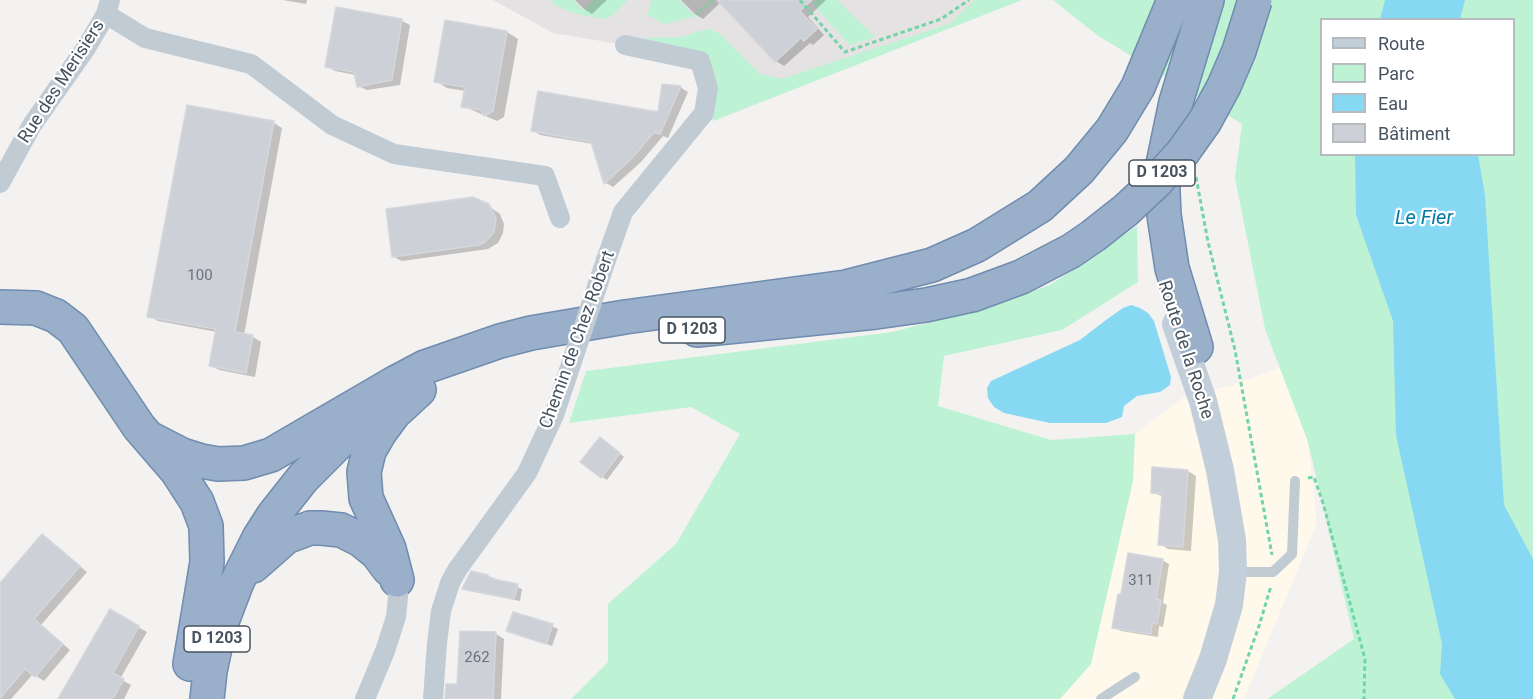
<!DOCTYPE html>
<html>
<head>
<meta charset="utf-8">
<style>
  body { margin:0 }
  #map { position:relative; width:1533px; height:699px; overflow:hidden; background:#f4f1f1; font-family:Roboto,sans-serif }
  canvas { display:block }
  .legend { position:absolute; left:1320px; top:18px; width:195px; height:138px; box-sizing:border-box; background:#fff; border:2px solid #b5bbbf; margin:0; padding:8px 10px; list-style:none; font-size:18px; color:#475460 }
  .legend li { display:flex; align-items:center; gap:12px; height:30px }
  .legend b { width:30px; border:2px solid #b5bbbf }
</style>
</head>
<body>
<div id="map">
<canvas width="1533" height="699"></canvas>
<ul class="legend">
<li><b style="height:8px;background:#c3cedb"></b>Route</li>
<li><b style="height:16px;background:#bdf3d4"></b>Parc</li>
<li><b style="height:16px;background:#87d9f3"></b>Eau</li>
<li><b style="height:16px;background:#cdd0d6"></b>Bâtiment</li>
</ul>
</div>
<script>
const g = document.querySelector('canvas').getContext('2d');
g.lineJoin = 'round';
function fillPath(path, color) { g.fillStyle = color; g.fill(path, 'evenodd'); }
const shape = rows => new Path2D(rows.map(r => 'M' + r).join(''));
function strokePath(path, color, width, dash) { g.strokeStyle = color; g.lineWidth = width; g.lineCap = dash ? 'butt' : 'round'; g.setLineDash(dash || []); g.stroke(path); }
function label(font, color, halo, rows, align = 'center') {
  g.font = font + ' Roboto,sans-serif'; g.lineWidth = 4.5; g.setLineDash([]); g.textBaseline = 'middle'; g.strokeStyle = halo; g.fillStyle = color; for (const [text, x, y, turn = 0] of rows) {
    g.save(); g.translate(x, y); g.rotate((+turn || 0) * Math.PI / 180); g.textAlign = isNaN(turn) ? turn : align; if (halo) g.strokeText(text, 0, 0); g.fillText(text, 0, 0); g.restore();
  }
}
fillPath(shape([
  [1280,368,1308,442,1317,523,1244,699,1060,699,1091,664,1133,481,1135,434,1181,399,1232,385]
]), '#fef9eb');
fillPath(shape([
  [493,0,1021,0,713,121,704,60,625,45,553,33]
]), '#e5e2e3');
fillPath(shape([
  [551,0,573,0,583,10,593,0,628,0,612,16,603,19,577,14,556,6],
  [652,0,679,0,694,15,710,0,716,0,697,16,665,24,647,15],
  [816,0,837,0,875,37,850,45,812,3],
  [975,0,1022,0,713,121,704,60,670,46,644,38,683,37,695,32,709,29,719,33,760,74,781,79,949,24],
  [1053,0,1533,0,1533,699,1267,699,1354,639,1308,442,1265,329,1235,178,1242,124,1097,35],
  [1322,20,1514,20,1514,154,1322,154],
  [1137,226,1138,282,1062,330,944,356,938,406,1051,440,1135,434,1133,481,1091,664,1060,699,571,699,608,662,608,604,676,544,740,434,691,407,569,423,586,371,892,332,973,311,1050,285]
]), '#bdf3d4');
fillPath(shape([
  [1385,0,1465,0,1460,19,1380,19],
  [1355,155,1478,155,1485,195,1504,505,1533,559,1533,699,1455,699,1440,674,1442,644,1396,435,1393,321,1356,215],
  [1131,305,1140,308,1148,313,1154,321,1171,377,1170,385,1160,392,1137,396,1124,406,1122,417,1106,423,1050,423,1004,413,994,407,988,398,987,388,991,381,1080,340,1106,320,1123,308]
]), '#87d9f3');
fillPath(shape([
  [283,0,307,0,306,4],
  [575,0,607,0,592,14,584,9],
  [681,0,826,0,808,17,824,35,813,45,810,43,784,66,776,61,721,2,703,19,695,14],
  [402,21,410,25,400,85,367,90,358,86,356,75,335,71,327,66],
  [507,32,518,39,504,117,497,121,463,106,465,91,447,88,436,81],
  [680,87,688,92,668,138,663,136,641,162,613,187,606,183,593,144,540,135,532,130,660,113],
  [188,107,274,123,282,128,244,335,253,337,261,342,255,377,219,370,210,365,217,332,158,321,149,316],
  [483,202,500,214,504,224,503,233,498,243,488,249,402,261,394,257],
  [606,442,624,457,607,480,601,476],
  [1188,471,1196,476,1191,551,1168,549,1160,544,1163,497,1152,492],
  [43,536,87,572,41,625,70,650,44,681,33,674,11,699,0,699,0,585],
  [1162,560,1169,564,1163,603,1167,605,1163,627,1159,626,1158,637,1121,631,1114,627],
  [488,576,522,589,520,601,469,591,464,588],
  [110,611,147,632,120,679,131,685,124,699,60,699],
  [552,626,558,629,552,646,508,631],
  [496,634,504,639,501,699,446,699,459,685]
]), '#0003');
const building = shape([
  [717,0,812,0,800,11,817,29,804,41,801,38,775,62,717,0],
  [336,7,402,19,392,80,357,87,354,72,325,67,336,7],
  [445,20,507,31,493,111,484,116,481,110,461,107,465,87,434,82,445,20],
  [662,84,681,86,660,134,655,133,656,130,632,158,604,184,591,142,531,131,538,91,658,112,662,84],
  [187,105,274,121,235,332,253,335,246,373,209,366,216,329,147,317,187,105],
  [473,197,489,204,496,218,494,232,485,242,479,245,392,257,386,209,473,197],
  [600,437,620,453,601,478,580,462,600,437],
  [1152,467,1188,470,1183,547,1158,545,1162,494,1151,493,1152,467],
  [42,534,80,566,34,619,63,644,35,677,25,669,0,698,0,583,42,534],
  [1128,553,1163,559,1156,599,1161,600,1157,624,1152,623,1151,634,1112,628,1118,594,1121,594,1128,553],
  [471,571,488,575,488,578,518,584,514,599,462,589,471,571],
  [110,609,139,626,113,673,124,679,113,699,58,699,110,609],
  [513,612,553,624,546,644,506,631,513,612],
  [460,631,496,632,493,699,445,699,446,684,457,684,460,631]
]);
fillPath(building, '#cdd0d6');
strokePath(building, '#d5d7dd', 1.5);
const trunk = shape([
  [0,307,36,308,56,316,73,329,139,427,177,471,197,502,206,526,207,562,190,664],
  [697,330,876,312,926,305,972,295,1021,277,1071,251,1093,236],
  [1196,347,1172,268,1164,215,1162,169,1176,102,1207,0],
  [149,438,182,455,201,461,218,464,244,463,271,455,283,448,393,384,425,367,500,341,531,333,625,317,846,287,932,265,977,245,1040,206,1079,170,1112,130,1138,87,1174,0],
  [253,566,286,537,310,528,321,528,341,530,361,540,377,553,389,569],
  [397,580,389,549,366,498,364,472,369,451,380,432,394,413,419,390],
  [207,699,210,671,219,629,237,582,259,538,273,516,303,478,337,444,373,416]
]);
strokePath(trunk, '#708caf', 36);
strokePath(shape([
  [800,0,845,52,941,19,969,0],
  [1196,177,1208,242,1235,350,1272,555],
  [1308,478,1314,477,1323,503,1365,659,1364,699],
  [1233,699,1259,626,1271,586]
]), '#72d4a7', 3, [4.5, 3]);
strokePath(shape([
  [1233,572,1273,572,1292,554,1295,481],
  [1101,699,1135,677]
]), '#c1cbd4', 10);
strokePath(shape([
  [106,14,145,38,251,64,332,125,394,154,545,176,560,218],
  [0,183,32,125,86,48,106,14,110,0],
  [606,260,623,212,704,113,708,88,700,61,625,45],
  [365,699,385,651,396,617,398,597,397,580],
  [433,699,437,643,441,611,450,583,457,570,527,473,554,415]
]), '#c1cbd4', 20);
strokePath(shape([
  [1176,324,1203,401,1220,470,1232,540,1233,572,1229,605,1213,659,1197,699]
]), '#c3cedb', 28);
strokePath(trunk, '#9ab0ca', 33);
const trunkBridge = shape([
  [1093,236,1126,210,1156,182,1183,152,1205,121,1224,86,1239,51,1255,0]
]);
strokePath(trunkBridge, '#708caf', 36, []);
strokePath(shape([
  [554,415,606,260]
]), '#c1cbd4', 20);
strokePath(trunkBridge, '#9ab0ca', 33);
label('15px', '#68737e', null, [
  ["100",200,276],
  ["311",1141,581],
  ["262",477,658]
]);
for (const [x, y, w] of [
  [1162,173,66],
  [692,330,66],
  [217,639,66]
]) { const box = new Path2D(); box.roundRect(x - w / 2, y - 13, w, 26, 4.5); g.fillStyle = '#fff'; g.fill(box); strokePath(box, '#475460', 1.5); }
label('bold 16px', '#475460', null, [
  ["D 1203",1162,173],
  ["D 1203",692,330],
  ["D 1203",217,639]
]);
label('18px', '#475460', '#fff', [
  ["Rue des Merisiers",62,82,-57],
  ["Chemin de Chez Robert",578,340,-70],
  ["Route de la Roche",1185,350,72]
]);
label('italic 20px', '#037aa1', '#fff', [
  ["Le Fier",1424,219]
]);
</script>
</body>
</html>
